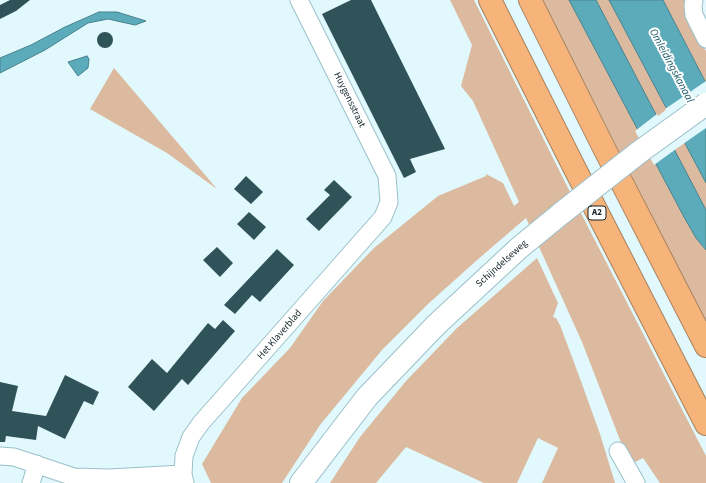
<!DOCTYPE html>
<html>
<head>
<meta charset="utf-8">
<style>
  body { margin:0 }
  canvas { display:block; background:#e1f8fd }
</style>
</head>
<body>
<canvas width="706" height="483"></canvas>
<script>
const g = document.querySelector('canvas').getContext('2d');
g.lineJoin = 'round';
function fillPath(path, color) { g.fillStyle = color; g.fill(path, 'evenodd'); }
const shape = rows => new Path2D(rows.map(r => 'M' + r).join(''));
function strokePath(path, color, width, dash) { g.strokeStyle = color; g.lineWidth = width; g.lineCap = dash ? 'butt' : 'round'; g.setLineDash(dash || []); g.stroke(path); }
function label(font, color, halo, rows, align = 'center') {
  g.font = font + ' "Source Sans 3",sans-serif'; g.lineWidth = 4; g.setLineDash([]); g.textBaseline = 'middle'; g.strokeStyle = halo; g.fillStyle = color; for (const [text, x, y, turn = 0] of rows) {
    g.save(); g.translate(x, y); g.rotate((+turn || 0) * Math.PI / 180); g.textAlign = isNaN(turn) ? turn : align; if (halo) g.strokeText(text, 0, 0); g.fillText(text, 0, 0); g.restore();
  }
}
fillPath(shape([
  [450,0,474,0,567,186,706,456,706,483,660,483,643,458,631,464,627,458,582,342,526,218,476,261,428,304,382,350,320,425,282,483,211,483,202,464,242,398,290,348,323,301,374,248,438,196,486,176,486,174,503,183,514,206,519,202,473,101,461,86,472,45],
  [542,0,569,0,684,217,696,238,706,250,706,323],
  [596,0,609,0,667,109,657,117],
  [663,0,687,0,697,35,706,51,706,83],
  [114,68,217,189,167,153,90,109],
  [685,143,706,183,706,210,674,150],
  [537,258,558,303,553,317,556,318,560,325,582,384,600,434,615,483,542,483,558,448,538,438,517,483,484,483,406,447,376,483,330,483,360,437,406,381,457,328]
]), '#dbba9f');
const water = shape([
  [569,0,596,0,706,210,706,250,696,238,684,217,569,0],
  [609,0,663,0,706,83,706,183,609,0],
  [99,12,117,12,146,21,135,25,108,19,88,23,45,50,0,73,0,58,31,45,65,27,99,12],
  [87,56,89,59,88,68,78,76,68,62,87,56]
]);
fillPath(water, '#5cabba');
strokePath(water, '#47828e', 1);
fillPath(shape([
  [706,81,706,128,683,144,665,109],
  [657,114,676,149,654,165,635,131]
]), '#e1f8fd');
fillPath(shape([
  [10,0,30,0,16,11,0,19,0,5],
  [351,0,371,0,445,149,410,159,416,172,404,178,322,14],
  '97 40a8 8 0 1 1 16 0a8 8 0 1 1-16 0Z',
  [246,176,263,192,251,204,234,189],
  [334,180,352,197,319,231,306,219,330,195,324,190],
  [249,212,266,227,254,240,237,224],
  [217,247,233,263,220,277,203,260],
  [277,249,294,265,260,302,252,295,235,314,224,305],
  [223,320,235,331,188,385,182,379,154,411,128,387,152,359,167,373,208,323,215,329],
  [65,375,99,392,93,405,84,401,65,439,38,426,36,440,6,436,5,442,0,442,0,382,18,386,12,411,46,416]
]), '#30535a');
const street = shape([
  [694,0,693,6,694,15,706,39],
  [618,451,636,483],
  [0,456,14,457,74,477,109,478,183,474],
  [31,483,37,464],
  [185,483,183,474,184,456,191,437,201,423,383,217,389,202,387,176,299,0]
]);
const secondary = shape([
  [301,483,367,397,436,325,519,248,563,212]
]);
const highway = shape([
  [490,0,574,167,706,424],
  [530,0,604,148,706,346]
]);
strokePath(street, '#9ac0c8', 19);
strokePath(secondary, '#9ac0c8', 24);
strokePath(highway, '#a8825d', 24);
strokePath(street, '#fff', 17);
strokePath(secondary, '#fff', 22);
strokePath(highway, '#f7b47a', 22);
const secondaryBridge = shape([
  [563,212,638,153,706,104]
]);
strokePath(secondaryBridge, '#9ac0c8', 24, []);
strokePath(secondaryBridge, '#fff', 22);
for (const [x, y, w] of [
  [597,213,18]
]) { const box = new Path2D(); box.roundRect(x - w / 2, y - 7, w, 14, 3); g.fillStyle = '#fff'; g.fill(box); strokePath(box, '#152427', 1); }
label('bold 9px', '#152427', null, [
  ["A2",597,213]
]);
label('10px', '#152427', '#fff', [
  ["Huygensstraat",349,100,64],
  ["Schijndelseweg",502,264,-42],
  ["Het Klaverblad",280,335,-49]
]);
label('italic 11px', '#185b66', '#fff', [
  ["Omleidingskanaal",671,66,62]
]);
</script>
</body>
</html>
